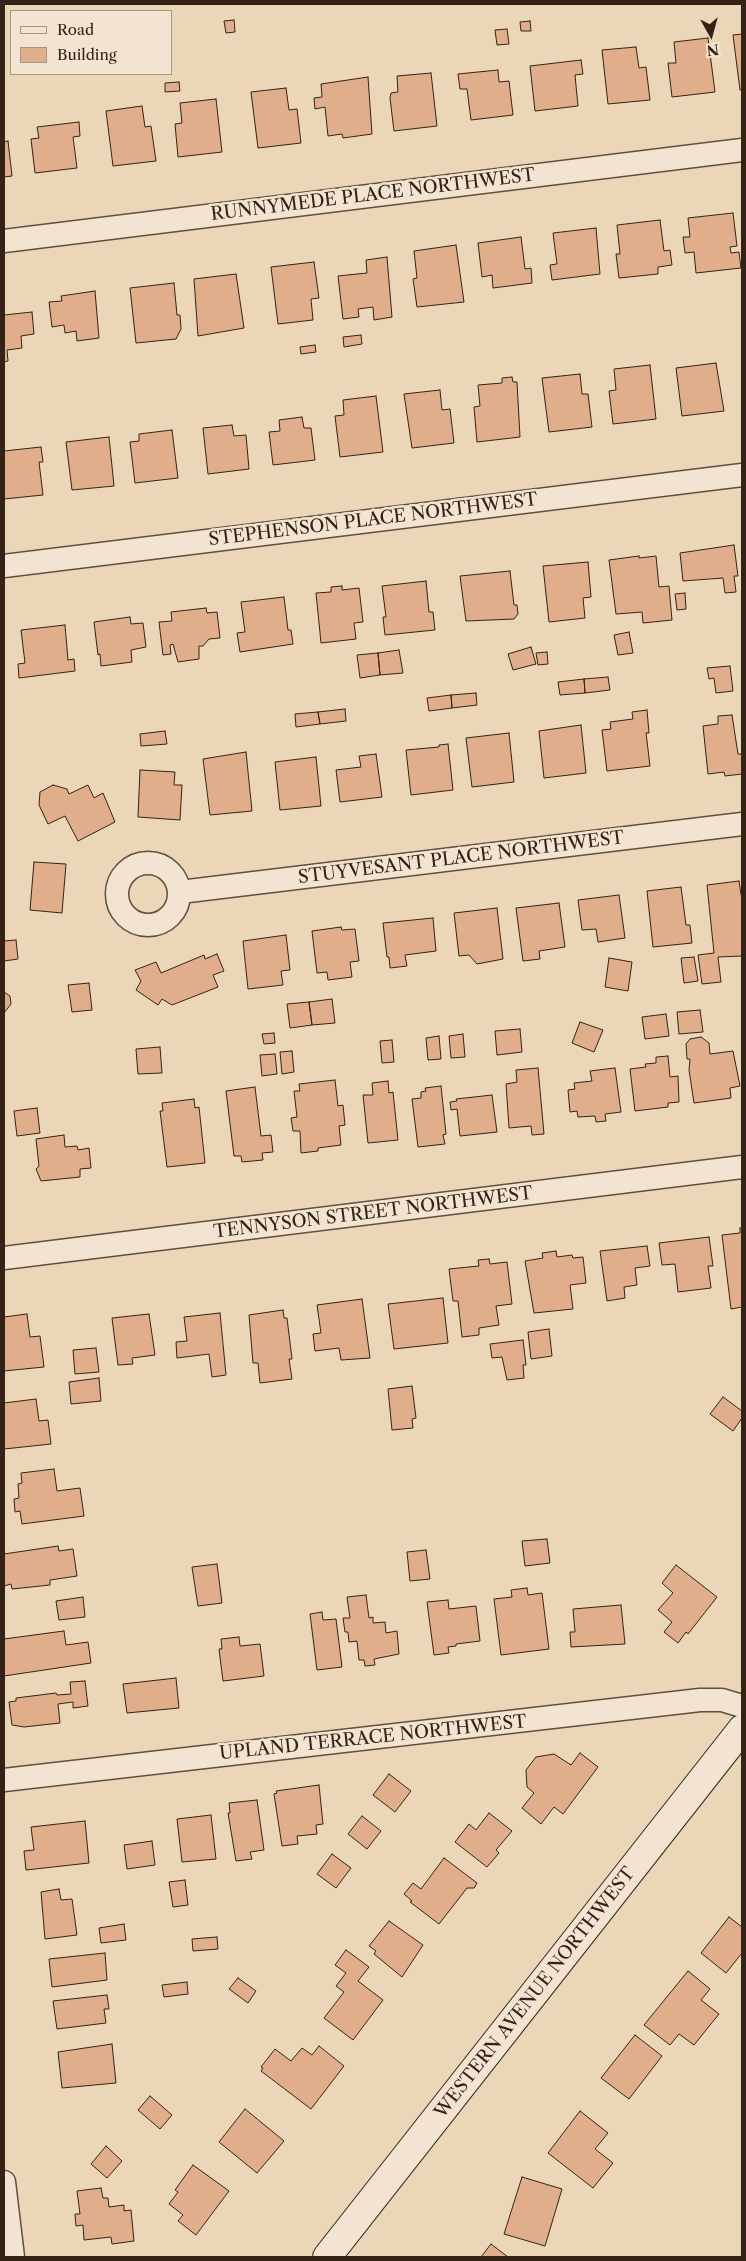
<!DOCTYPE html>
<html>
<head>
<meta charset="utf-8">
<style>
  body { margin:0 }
  #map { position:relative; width:746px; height:2261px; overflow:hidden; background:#ebd6b8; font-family:"Libre Caslon Text",serif }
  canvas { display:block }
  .frame { position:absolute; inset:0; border:5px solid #352217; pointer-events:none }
  .legend { position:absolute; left:10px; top:10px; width:162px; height:65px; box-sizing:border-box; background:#f2e4d1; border:1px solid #a69687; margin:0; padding:6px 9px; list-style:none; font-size:15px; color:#352217 }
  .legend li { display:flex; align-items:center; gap:10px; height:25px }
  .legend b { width:25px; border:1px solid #a69687 }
  .north { position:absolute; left:686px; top:10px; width:50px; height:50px; -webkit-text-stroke:4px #f2e4d1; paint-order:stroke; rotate:173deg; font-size:14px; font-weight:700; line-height:20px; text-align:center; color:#352217 }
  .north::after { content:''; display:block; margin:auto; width:18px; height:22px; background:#352217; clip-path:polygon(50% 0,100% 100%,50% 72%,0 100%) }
</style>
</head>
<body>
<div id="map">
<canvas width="746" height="2261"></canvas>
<div class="frame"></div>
<ul class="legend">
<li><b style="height:6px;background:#f2e4d1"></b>Road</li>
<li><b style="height:14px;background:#e0ae8b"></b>Building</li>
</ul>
<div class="north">N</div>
</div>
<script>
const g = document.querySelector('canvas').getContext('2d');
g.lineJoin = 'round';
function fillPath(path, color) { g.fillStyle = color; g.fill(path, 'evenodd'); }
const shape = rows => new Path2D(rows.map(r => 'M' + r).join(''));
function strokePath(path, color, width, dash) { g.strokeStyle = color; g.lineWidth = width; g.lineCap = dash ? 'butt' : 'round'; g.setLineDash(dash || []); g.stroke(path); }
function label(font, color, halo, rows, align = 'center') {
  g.font = font + ' "Libre Caslon Text",serif'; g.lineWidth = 5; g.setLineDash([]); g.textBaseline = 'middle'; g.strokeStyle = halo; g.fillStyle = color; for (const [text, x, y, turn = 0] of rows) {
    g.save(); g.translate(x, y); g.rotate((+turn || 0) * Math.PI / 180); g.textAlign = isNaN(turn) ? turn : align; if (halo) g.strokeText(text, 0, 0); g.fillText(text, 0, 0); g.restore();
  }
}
const building = shape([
  [234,20,235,32,226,33,224,21,234,20],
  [530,21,531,31,521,31,520,22,530,21],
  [507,29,509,44,497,45,495,30,507,29],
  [742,34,742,90,740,90,733,35,742,34],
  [708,38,715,92,672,97,668,63,676,63,674,42,708,38],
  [636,47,639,68,646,67,650,100,608,104,602,50,636,47],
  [581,60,583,74,575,75,578,106,535,111,530,66,581,60],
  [498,70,499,82,509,81,513,115,471,120,467,89,460,89,458,74,498,70],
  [431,73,437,126,394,131,390,98,391,93,398,92,397,76,431,73],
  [368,77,372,134,343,138,342,134,328,136,325,107,315,109,314,98,322,97,321,84,368,77],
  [179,82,180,91,165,92,165,83,179,82],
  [286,88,289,110,297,109,301,143,258,148,251,92,286,88],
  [216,99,222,152,178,157,175,124,182,123,180,103,216,99],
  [142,106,145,127,151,126,156,161,113,166,106,111,142,106],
  [79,122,80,136,73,137,77,168,35,173,31,139,39,138,37,127,79,122],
  [8,141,12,176,4,177,4,142,8,141],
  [733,213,737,246,730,247,731,253,739,252,741,268,696,273,694,252,685,253,683,237,690,237,688,218,733,213],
  [660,220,664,251,670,250,672,265,658,267,658,274,619,278,616,254,620,254,617,225,660,220],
  [596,228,600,274,552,280,550,265,557,264,553,233,596,228],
  [521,237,525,269,531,268,532,283,493,288,492,275,482,277,478,243,521,237],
  [456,245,464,302,417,307,413,279,417,278,414,251,456,245],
  [387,257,392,317,374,320,373,307,358,309,359,317,343,319,338,276,367,273,366,260,387,257],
  [314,262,319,298,311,299,313,320,278,324,271,267,314,262],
  [236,274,244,328,198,336,194,279,236,274],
  [174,283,177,315,180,315,181,329,176,339,136,343,130,288,174,283],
  [95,291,99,338,77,341,76,331,65,333,64,325,52,327,49,302,62,301,61,296,95,291],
  [32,312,34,334,21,336,22,348,7,350,8,361,4,362,4,315,32,312],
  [361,335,362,344,344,347,343,337,361,335],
  [315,345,316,352,301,354,300,347,315,345],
  [716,363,724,411,682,416,676,368,716,363],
  [650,365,656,419,613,424,609,391,616,390,614,369,650,365],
  [580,374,582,394,588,394,592,427,549,432,542,378,580,374],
  [512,377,513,382,517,382,520,437,477,442,474,407,480,406,478,385,502,383,502,378,512,377],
  [440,390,442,410,450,409,454,443,412,448,404,394,440,390],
  [376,396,383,452,340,457,335,416,344,415,343,400,376,396],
  [302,417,304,428,311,428,315,460,273,465,269,432,280,431,279,420,302,417],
  [232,425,234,436,246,435,249,469,208,474,203,428,232,425],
  [172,430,178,478,135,483,130,442,139,441,139,434,172,430],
  [109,437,114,486,72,490,66,442,109,437],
  [41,447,43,462,39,462,43,495,4,499,4,451,41,447],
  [734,545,738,576,734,576,736,592,725,593,723,578,683,581,680,553,734,545],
  [639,556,639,558,656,556,659,587,669,586,672,620,643,623,642,612,616,614,609,560,639,556],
  [588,562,591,597,583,598,585,618,549,622,543,566,588,562],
  [510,571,514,605,517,605,518,614,514,619,466,621,460,576,510,571],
  [426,581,429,612,433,612,435,630,385,635,383,617,386,617,382,586,426,581],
  [342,586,342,590,359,588,363,622,354,623,356,639,321,643,316,593,331,592,331,587,342,586],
  [685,593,686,609,677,610,675,594,685,593],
  [284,597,288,630,291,630,293,644,240,652,237,633,245,632,241,602,284,597],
  [206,608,207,613,217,612,220,638,209,639,203,646,199,646,199,659,178,662,173,644,170,645,171,654,163,655,159,622,172,621,171,612,206,608],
  [130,617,131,624,143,623,146,647,131,650,132,662,101,666,100,654,98,655,94,622,130,617],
  [65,625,68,660,74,659,75,671,19,678,18,664,25,663,21,630,65,625],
  [629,632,633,653,618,655,614,635,629,632],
  [531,647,536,664,513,670,508,654,531,647],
  [399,650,403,673,380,675,378,653,399,650],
  [547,652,548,664,538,665,536,653,547,652],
  [378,653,380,675,360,678,357,655,378,653],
  [730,666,733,691,716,693,714,678,709,679,707,668,730,666],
  [608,677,610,690,585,693,584,679,608,677],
  [584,679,585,693,560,695,558,682,584,679],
  [476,693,477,705,452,708,451,695,476,693],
  [451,695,452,708,429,711,427,698,451,695],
  [345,709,346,721,320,724,318,712,345,709],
  [647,710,649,733,646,733,650,766,607,771,602,730,611,729,610,722,633,719,632,712,647,710],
  [318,712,320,724,296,727,295,714,318,712],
  [732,715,738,754,742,754,742,774,725,776,724,772,708,774,703,726,718,724,718,716,732,715],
  [581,725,586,773,544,778,539,731,581,725],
  [165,731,167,744,141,746,140,734,165,731],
  [509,733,514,782,472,787,466,738,509,733],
  [448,744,453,790,411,795,406,750,439,747,439,745,448,744],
  [246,752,252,811,210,815,203,759,246,752],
  [376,754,382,797,340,802,336,770,361,767,359,756,376,754],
  [316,757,321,806,280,810,275,762,316,757],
  [140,770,175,772,174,785,182,785,180,820,138,817,140,770],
  [53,785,67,789,69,794,88,785,94,798,103,793,115,822,78,841,65,816,48,824,39,805,40,792,53,785],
  [34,862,66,864,62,913,30,910,34,862],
  [739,881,742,900,742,956,718,957,721,982,702,984,698,955,714,953,707,885,739,881],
  [681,887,686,925,690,925,692,943,653,947,647,891,681,887],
  [619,895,625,938,598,942,596,929,582,930,578,900,619,895],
  [559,903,565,947,539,951,540,959,523,961,516,908,559,903],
  [497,908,503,959,477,964,469,955,459,956,454,913,497,908],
  [433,918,436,951,405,955,407,966,390,968,389,957,387,957,383,923,433,918],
  [341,927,342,930,355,929,359,961,350,962,352,977,328,980,327,972,317,973,312,931,341,927],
  [286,935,290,970,281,971,283,985,248,989,243,941,286,935],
  [16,940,18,959,4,961,4,941,16,940],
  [217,954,224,971,213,975,218,987,172,1005,162,999,158,1005,136,990,141,981,135,970,156,962,161,973,204,955,205,959,217,954],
  [694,957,698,981,684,983,681,958,694,957],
  [609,958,632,962,628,991,605,987,609,958],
  [89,983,92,1010,72,1012,68,985,89,983],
  [4,992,10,996,11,1004,4,1013,4,992],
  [332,999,335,1023,312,1025,309,1002,332,999],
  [309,1002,312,1025,290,1028,287,1004,309,1002],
  [700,1010,703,1032,679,1034,677,1012,700,1010],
  [666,1014,669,1036,645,1039,642,1017,666,1014],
  [580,1022,603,1030,594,1052,572,1043,580,1022],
  [520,1029,522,1052,497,1055,495,1031,520,1029],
  [274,1033,275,1043,264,1044,262,1034,274,1033],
  [463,1034,465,1057,451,1058,449,1036,463,1034],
  [439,1036,441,1059,428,1060,426,1038,439,1036],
  [701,1037,709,1043,710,1054,733,1051,740,1086,730,1088,731,1098,694,1103,689,1070,690,1059,687,1059,686,1044,690,1039,701,1037],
  [392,1040,394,1062,382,1063,380,1041,392,1040],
  [160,1047,162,1073,138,1074,136,1049,160,1047],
  [292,1051,294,1072,282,1074,280,1052,292,1051],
  [275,1054,277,1074,262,1076,260,1055,275,1054],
  [668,1056,670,1077,678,1076,679,1102,668,1103,668,1107,635,1111,630,1069,646,1067,645,1064,656,1063,656,1057,668,1056],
  [538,1068,544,1134,532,1135,531,1126,509,1128,506,1084,517,1082,516,1070,538,1068],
  [615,1068,621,1112,605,1114,606,1121,596,1122,595,1116,578,1117,577,1111,570,1112,568,1090,575,1089,574,1083,592,1081,590,1071,615,1068],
  [335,1080,338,1106,343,1105,345,1125,339,1126,341,1145,318,1148,318,1151,301,1153,300,1131,293,1131,291,1118,297,1117,294,1091,300,1091,299,1084,335,1080],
  [388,1081,389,1093,393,1092,398,1140,368,1143,363,1095,373,1095,372,1083,388,1081],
  [441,1086,446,1134,443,1135,445,1144,418,1147,412,1099,421,1098,421,1092,426,1091,425,1088,441,1086],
  [255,1087,261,1136,271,1135,273,1152,262,1153,263,1160,242,1162,241,1156,234,1156,226,1091,255,1087],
  [492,1095,497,1132,460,1136,457,1109,451,1110,450,1102,457,1101,456,1099,492,1095],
  [194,1099,195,1108,199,1107,205,1163,167,1167,160,1111,163,1111,162,1103,194,1099],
  [37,1108,40,1133,17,1136,14,1111,37,1108],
  [64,1135,65,1147,77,1146,78,1150,89,1148,91,1168,80,1169,80,1177,41,1181,36,1169,39,1166,36,1139,64,1135],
  [740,1228,742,1228,742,1307,731,1309,722,1235,740,1233,740,1228],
  [709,1237,713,1266,708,1266,711,1288,678,1292,675,1264,662,1265,659,1243,709,1237],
  [647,1246,650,1266,635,1268,637,1285,624,1287,625,1298,607,1301,600,1251,647,1246],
  [556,1251,557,1257,572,1255,573,1258,583,1257,586,1283,570,1285,573,1309,534,1313,525,1261,543,1258,542,1253,556,1251],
  [489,1259,490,1264,507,1262,512,1304,496,1306,499,1325,479,1328,479,1335,462,1337,458,1301,453,1301,449,1269,479,1266,478,1260,489,1259],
  [443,1298,448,1343,394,1349,388,1304,443,1298],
  [362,1299,370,1358,341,1360,339,1348,315,1351,313,1334,321,1333,317,1305,362,1299],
  [283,1310,284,1318,287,1318,292,1359,289,1359,292,1379,260,1383,258,1363,253,1363,249,1315,283,1310],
  [220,1313,226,1375,212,1377,209,1354,177,1358,176,1342,187,1341,184,1317,220,1313],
  [27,1314,30,1337,40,1336,44,1367,4,1371,4,1317,27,1314],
  [149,1314,155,1355,132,1358,133,1364,118,1365,112,1318,149,1314],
  [549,1329,552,1356,531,1359,528,1332,549,1329],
  [523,1340,526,1365,523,1365,524,1378,507,1380,502,1357,492,1358,490,1344,523,1340],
  [96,1348,99,1372,75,1374,73,1350,96,1348],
  [99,1378,101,1401,71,1404,69,1382,99,1378],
  [412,1386,416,1418,412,1419,413,1428,392,1430,388,1389,412,1386],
  [723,1397,742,1411,742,1418,733,1431,710,1414,723,1397],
  [36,1399,39,1421,48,1420,51,1444,4,1449,4,1403,36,1399],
  [54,1469,57,1491,80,1488,84,1516,22,1524,20,1511,15,1512,14,1499,19,1498,18,1484,22,1483,21,1473,54,1469],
  [547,1539,550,1563,525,1566,522,1541,547,1539],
  [58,1546,59,1551,73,1549,77,1576,50,1580,50,1585,12,1589,11,1584,4,1586,4,1554,58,1546],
  [426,1550,430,1579,410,1581,407,1552,426,1550],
  [217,1564,222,1603,198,1606,192,1567,217,1564],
  [676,1565,717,1597,688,1634,686,1632,678,1643,664,1632,672,1622,658,1610,673,1593,662,1583,676,1565],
  [527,1588,528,1595,542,1593,549,1649,501,1655,494,1599,512,1597,511,1590,527,1588],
  [366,1595,369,1618,373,1617,373,1623,385,1622,386,1633,397,1631,399,1654,374,1659,375,1665,365,1666,364,1660,359,1660,357,1641,349,1642,348,1632,345,1632,343,1618,350,1618,347,1597,366,1595],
  [83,1597,85,1617,59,1620,56,1601,83,1597],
  [448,1600,449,1609,476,1606,480,1641,456,1644,456,1646,448,1647,449,1653,434,1655,427,1602,448,1600],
  [621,1605,625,1644,571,1647,570,1632,575,1632,573,1609,621,1605],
  [322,1612,323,1620,336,1619,342,1667,317,1670,310,1614,322,1612],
  [64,1631,66,1645,88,1642,91,1663,4,1676,4,1639,64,1631],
  [239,1637,240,1646,260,1644,264,1676,223,1681,219,1649,222,1649,221,1639,239,1637],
  [176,1678,179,1708,127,1713,123,1684,176,1678],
  [85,1681,88,1706,73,1708,73,1702,58,1704,60,1723,24,1727,12,1725,9,1702,16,1701,16,1698,56,1693,57,1695,71,1694,70,1682,85,1681],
  [580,1753,598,1767,563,1814,554,1807,541,1824,522,1808,534,1793,527,1787,526,1770,536,1757,554,1754,571,1765,580,1753],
  [389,1774,411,1791,395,1812,373,1795,389,1774],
  [319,1785,323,1824,316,1825,317,1834,297,1836,298,1844,282,1846,274,1794,277,1793,276,1791,319,1785],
  [257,1800,264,1850,250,1852,252,1859,236,1861,228,1813,230,1813,229,1803,257,1800],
  [489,1813,512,1831,496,1850,499,1853,487,1867,455,1842,469,1824,476,1830,489,1813],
  [211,1815,216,1859,182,1862,177,1819,211,1815],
  [362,1816,381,1831,367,1849,348,1834,362,1816],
  [85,1821,89,1863,26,1870,24,1851,34,1850,31,1827,85,1821],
  [152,1841,155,1865,127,1869,124,1845,152,1841],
  [332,1854,351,1868,336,1888,317,1874,332,1854],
  [444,1858,477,1883,474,1888,467,1888,439,1924,410,1902,412,1901,404,1894,413,1883,421,1889,444,1858],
  [185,1880,188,1905,173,1907,169,1882,185,1880],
  [59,1889,61,1900,72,1899,77,1935,45,1939,41,1892,59,1889],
  [729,1917,742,1927,742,1953,726,1973,701,1953,729,1917],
  [389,1921,423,1945,402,1977,374,1954,376,1951,369,1946,389,1921],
  [124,1924,126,1940,101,1943,99,1928,124,1924],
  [217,1937,218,1949,193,1951,192,1939,217,1937],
  [346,1950,369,1967,358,1981,383,2000,353,2040,324,2018,344,1992,336,1986,346,1973,335,1965,346,1950],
  [105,1953,107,1980,52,1987,49,1959,105,1953],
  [688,1971,710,1989,701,2000,719,2014,694,2045,679,2034,670,2045,644,2025,688,1971],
  [238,1978,256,1991,248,2003,229,1989,238,1978],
  [187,1982,188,1994,164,1997,162,1985,187,1982],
  [107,1995,109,2009,104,2009,106,2023,57,2029,53,2001,107,1995],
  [635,2035,662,2056,629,2099,601,2078,635,2035],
  [112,2044,116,2083,62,2088,58,2052,112,2044],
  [319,2046,344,2066,311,2109,261,2071,263,2068,261,2067,275,2049,291,2061,302,2048,312,2055,319,2046],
  [150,2096,172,2115,160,2129,138,2110,150,2096],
  [245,2109,284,2141,257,2173,219,2142,245,2109],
  [580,2111,608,2133,595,2149,613,2163,593,2188,548,2153,580,2111],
  [106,2146,122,2161,107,2178,91,2164,106,2146],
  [193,2165,229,2191,196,2235,178,2221,183,2215,169,2204,178,2192,175,2190,193,2165],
  [522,2177,562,2189,545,2246,504,2234,522,2177],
  [101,2188,103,2198,108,2198,109,2207,124,2205,124,2211,131,2210,134,2241,112,2244,111,2237,84,2240,83,2225,76,2226,75,2214,80,2214,77,2191,101,2188],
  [491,2244,508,2257,481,2257,491,2244]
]);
fillPath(building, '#e0ae8b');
strokePath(building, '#352217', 1);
const street = shape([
  [4,241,742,150],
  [4,566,742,475],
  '117 894a31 31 0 1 1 62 0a31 31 0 1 1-62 0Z',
  [180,892,742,824],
  [4,1258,742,1167],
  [4,1780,700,1700,722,1700,742,1706],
  [4,2182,13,2257]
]);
const secondary = shape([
  [327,2257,742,1729]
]);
strokePath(street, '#624f3f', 25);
strokePath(secondary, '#352217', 30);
strokePath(street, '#f2e4d1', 22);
strokePath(secondary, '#f2e4d1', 28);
label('18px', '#352217', '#f2e4d1', [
  ["RUNNYMEDE PLACE NORTHWEST",373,195,-7],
  ["STEPHENSON PLACE NORTHWEST",373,520,-7],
  ["STUYVESANT PLACE NORTHWEST",461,858,-7],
  ["TENNYSON STREET NORTHWEST",373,1213,-7],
  ["UPLAND TERRACE NORTHWEST",373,1738,-6],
  ["WESTERN AVENUE NORTHWEST",535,1993,-52]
]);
</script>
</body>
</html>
